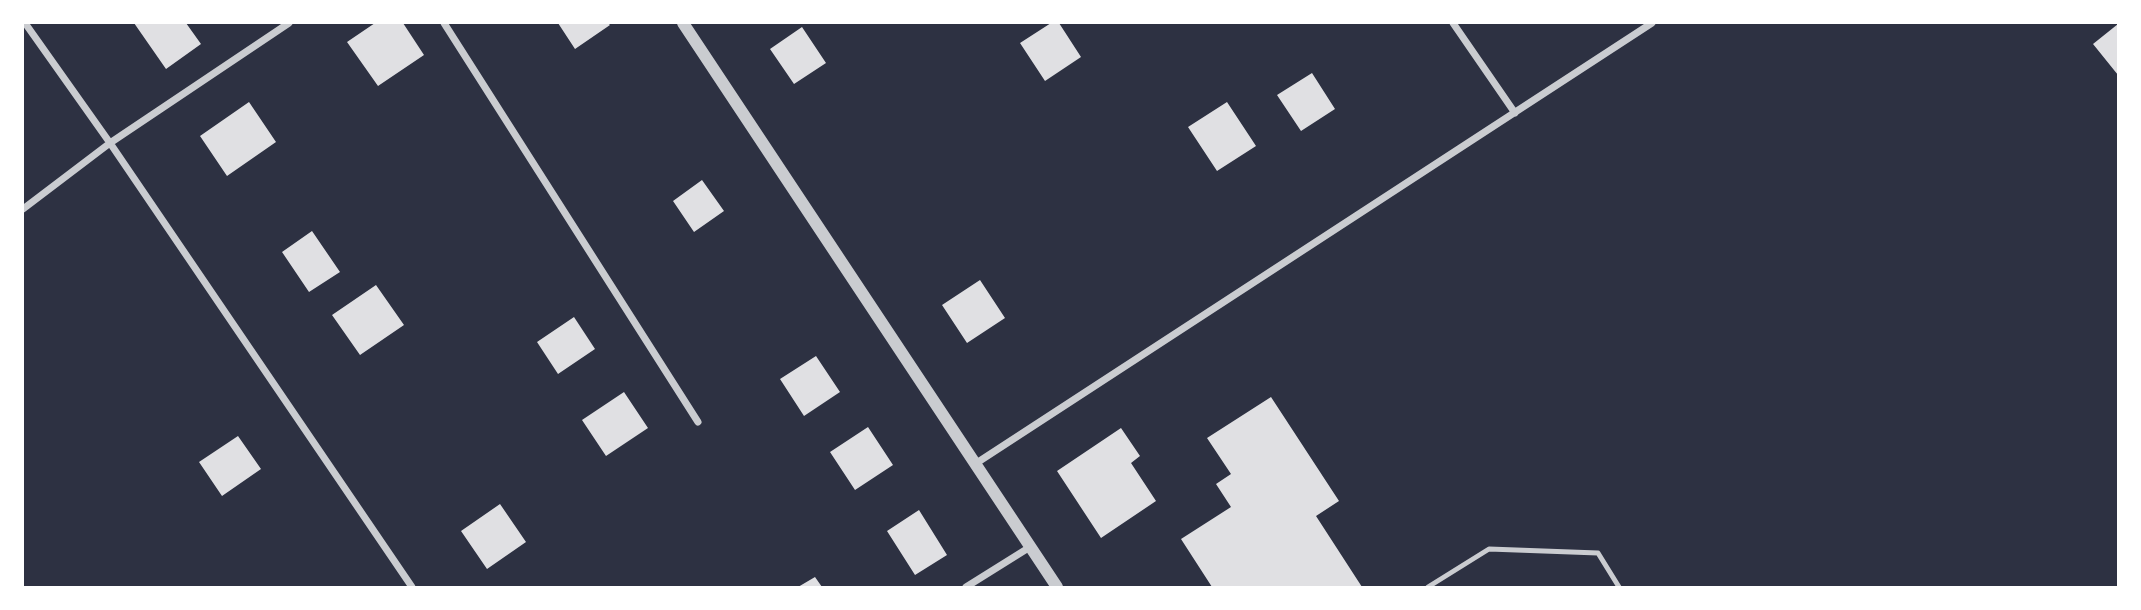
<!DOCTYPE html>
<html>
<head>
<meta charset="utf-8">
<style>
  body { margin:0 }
  #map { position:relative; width:2141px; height:610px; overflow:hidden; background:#2d3142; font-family:Rubik,sans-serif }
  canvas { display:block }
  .frame { position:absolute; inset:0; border:24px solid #fff; pointer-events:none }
</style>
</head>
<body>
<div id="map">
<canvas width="2141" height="610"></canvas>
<div class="frame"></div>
</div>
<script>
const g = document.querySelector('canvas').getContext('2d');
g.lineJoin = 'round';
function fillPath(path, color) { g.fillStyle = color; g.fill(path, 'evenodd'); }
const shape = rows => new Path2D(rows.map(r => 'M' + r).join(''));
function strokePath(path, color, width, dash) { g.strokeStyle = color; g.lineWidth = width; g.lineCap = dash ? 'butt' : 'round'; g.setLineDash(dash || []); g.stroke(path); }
fillPath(shape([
  [134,23,186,23,201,44,166,69],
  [375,23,403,23,424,55,378,86,347,42],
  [558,23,608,23,610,25,575,49],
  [1051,23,1059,23,1081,57,1045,81,1020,43],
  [2118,24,2118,75,2093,44],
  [802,27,826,63,794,84,770,49],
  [1312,73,1335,109,1301,131,1277,95],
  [249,102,276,142,227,176,200,136],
  [1227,102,1256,146,1217,171,1188,127],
  [702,180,724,211,694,232,673,201],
  [312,231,340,272,309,292,282,252],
  [980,280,1005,318,967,343,942,305],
  [376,285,404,325,360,355,332,315],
  [574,317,595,349,558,374,537,342],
  [816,356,840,392,804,416,780,379],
  [624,392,648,428,606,456,582,420],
  [1271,397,1339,501,1316,516,1362,587,1212,587,1181,539,1231,507,1216,484,1231,474,1207,438],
  [868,427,893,465,855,490,830,452],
  [1121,428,1140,456,1131,463,1156,501,1101,538,1057,471],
  [238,436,261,469,222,496,199,462],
  [500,504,526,542,487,569,461,531],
  [919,510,947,555,915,575,887,531],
  [815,577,822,587,798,587]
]), '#e0e0e3');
strokePath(shape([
  [1428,587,1489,549,1598,553,1619,587]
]), '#caccd0', 5);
strokePath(shape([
  [25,23,110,143,412,587],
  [444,23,698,422],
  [1453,23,1515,113],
  [23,209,110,143,289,23],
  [975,464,1652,23],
  [966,587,1030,547]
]), '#caccd0', 7);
strokePath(shape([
  [683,23,1057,587]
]), '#caccd0', 12);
</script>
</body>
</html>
